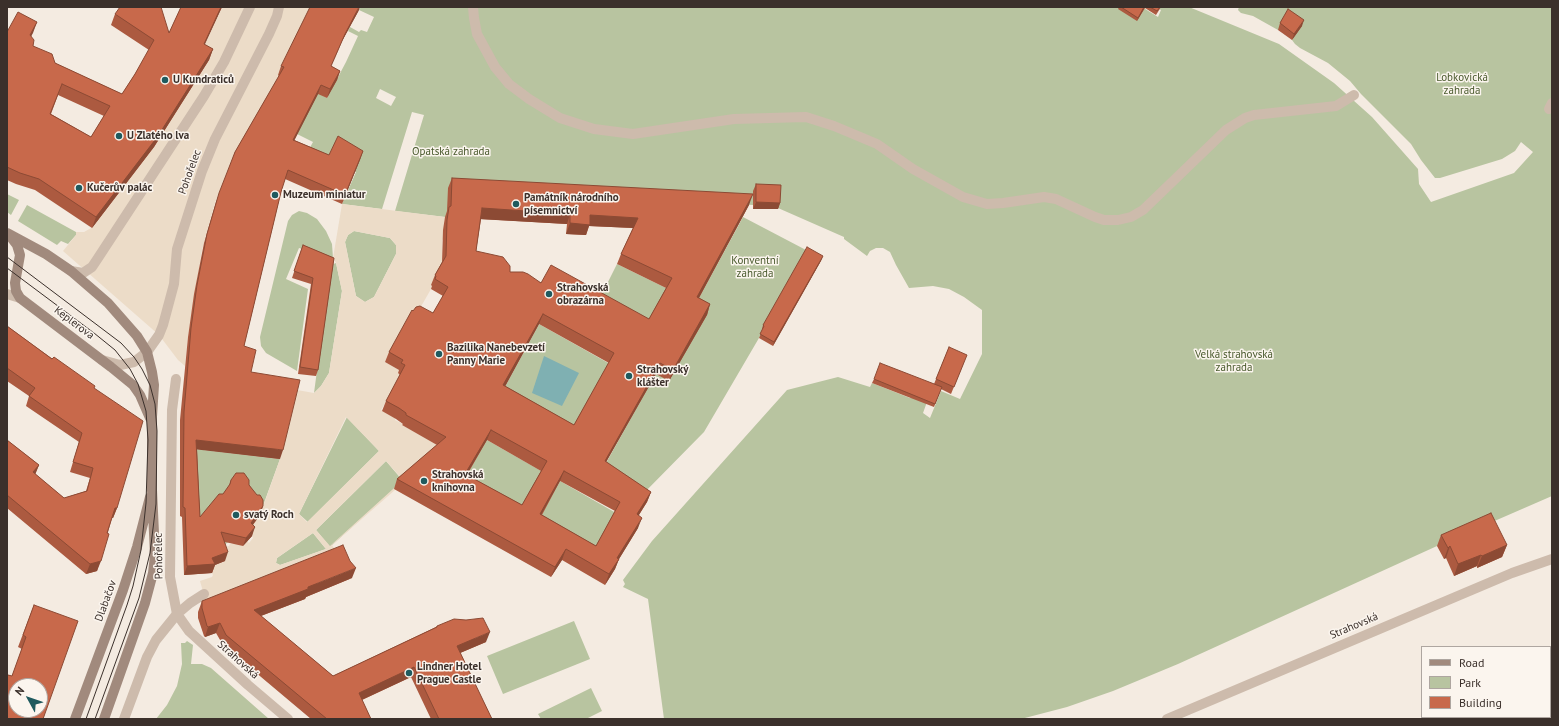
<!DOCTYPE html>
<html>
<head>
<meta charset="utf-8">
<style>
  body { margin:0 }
  #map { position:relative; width:1559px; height:726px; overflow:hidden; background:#f4ebe1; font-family:"PT Sans",sans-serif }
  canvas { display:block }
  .frame { position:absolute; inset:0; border:8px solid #3b302b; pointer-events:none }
  .legend { position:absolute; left:1421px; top:646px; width:130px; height:72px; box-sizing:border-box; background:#fbf5ee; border:1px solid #aea6a0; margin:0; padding:5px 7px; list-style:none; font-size:12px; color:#3b302b }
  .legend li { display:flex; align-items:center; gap:8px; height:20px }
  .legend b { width:20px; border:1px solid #aea6a0 }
  .north { position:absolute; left:8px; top:678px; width:40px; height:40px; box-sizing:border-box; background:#fbf5ee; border:1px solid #aea6a0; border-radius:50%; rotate:310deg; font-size:11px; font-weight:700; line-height:16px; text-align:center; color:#3b302b }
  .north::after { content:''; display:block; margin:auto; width:14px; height:18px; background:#1f5a5e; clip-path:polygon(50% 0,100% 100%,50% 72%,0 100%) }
</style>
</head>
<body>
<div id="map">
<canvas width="1559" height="726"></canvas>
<div class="frame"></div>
<ul class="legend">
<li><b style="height:5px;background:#a18a7d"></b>Road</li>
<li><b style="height:11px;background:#b8c4a0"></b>Park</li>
<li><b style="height:11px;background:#c8694b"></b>Building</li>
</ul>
<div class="north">N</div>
</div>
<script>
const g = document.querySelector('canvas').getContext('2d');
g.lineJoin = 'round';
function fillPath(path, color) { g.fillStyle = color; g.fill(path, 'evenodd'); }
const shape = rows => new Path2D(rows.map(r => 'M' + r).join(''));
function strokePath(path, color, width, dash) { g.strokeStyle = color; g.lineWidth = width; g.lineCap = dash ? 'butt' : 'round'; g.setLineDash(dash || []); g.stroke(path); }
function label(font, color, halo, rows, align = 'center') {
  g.font = font + ' "PT Sans",sans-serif'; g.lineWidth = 3; g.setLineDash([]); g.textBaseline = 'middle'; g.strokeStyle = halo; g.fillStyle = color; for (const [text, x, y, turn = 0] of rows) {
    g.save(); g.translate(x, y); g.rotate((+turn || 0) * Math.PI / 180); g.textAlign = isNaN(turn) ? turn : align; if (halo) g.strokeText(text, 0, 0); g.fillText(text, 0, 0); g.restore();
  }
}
fillPath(shape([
  [361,7,437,7,440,8,441,7,1142,7,1158,17,1161,10,1159,9,1160,7,1189,7,1279,44,1334,83,1372,117,1418,169,1419,184,1431,202,1514,173,1533,152,1521,142,1515,151,1502,159,1440,178,1435,178,1421,160,1411,144,1361,94,1350,81,1328,63,1300,48,1295,44,1292,40,1301,26,1278,30,1253,16,1241,13,1238,10,1239,7,1552,7,1552,496,1437,546,1178,664,1113,691,1067,707,1021,719,664,719,648,599,623,587,625,584,623,580,652,541,787,390,838,377,870,387,872,383,910,398,932,388,923,413,930,418,941,391,960,399,982,354,982,310,964,297,949,289,933,286,909,288,896,265,890,252,883,248,876,248,870,251,867,256,844,239,844,237,778,208,753,191,753,205,646,199,445,217,395,211,424,115,412,112,382,209,342,204,356,172,326,164,306,155,313,142,297,134,318,93,327,98,346,62,358,36,348,31,350,27,359,32,361,30,367,32,374,17,359,10],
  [380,89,396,97,391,106,376,98],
  [7,194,19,200,11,215,7,212],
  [27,205,76,232,76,235,68,244,61,241,57,245,18,221],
  [299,211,307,213,317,219,326,231,332,244,333,258,299,248,286,279,308,289,297,371,266,353,261,346,260,337,288,221,292,215],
  [743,217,806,250,759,338,704,432,640,497,601,472,656,373,669,380,707,315,694,307],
  [354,231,390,238,396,245,396,254,374,297,365,302,356,296,345,242,348,235],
  [336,263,342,291,329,373,321,386,314,393,331,265],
  [617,264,668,289,644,331,598,302],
  [539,324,610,364,570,435,500,396],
  [347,417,379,451,308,522,299,514],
  [487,440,543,472,518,515,461,484],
  [195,449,280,459,260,514,227,543,221,547,198,518],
  [386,461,403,481,330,547,316,530],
  [560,481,616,513,592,556,536,524],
  [313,533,326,549,280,565,276,563,277,558],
  [574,621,590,659,503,694,487,656],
  [187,641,193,645,191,664,202,664,211,668,269,719,156,719,167,705,177,686,182,664,181,643,185,643],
  [591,688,602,711,586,719,541,719,538,714]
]), '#b8c4a0');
fillPath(shape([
  [222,7,312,7,281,76,260,113,257,112,258,113,231,161,215,203,202,250,188,337,185,366,178,360,159,335,63,251,76,235,76,232,84,232,93,227,154,147,209,60,200,55],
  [342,204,445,217,444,239,442,240,442,269,438,273,435,282,433,282,431,285,433,286,431,289,415,317,412,317,410,321,408,320,385,362,399,370,398,373,402,375,381,410,395,417,395,420,403,424,402,425,417,433,418,432,426,437,428,436,445,445,394,489,395,490,332,545,339,556,208,609,200,581,212,577,213,575,209,567,224,562,225,560,221,548,229,546,230,544,241,544,243,546,247,541,249,543,253,538,252,536,252,533,250,532,251,520,256,520,260,515,280,459,297,390,314,393,321,386,329,373,342,291,336,263,333,258],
  [354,231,390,238,396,245,396,254,374,297,365,302,356,296,345,242,348,235],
  [346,417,379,451,307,522,299,514],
  [386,461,403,480,330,546,316,530],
  [313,533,326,549,280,565,276,563,277,558]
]), '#ecdcc8');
fillPath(shape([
  [544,356,579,373,562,406,532,393]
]), '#7fb0b2');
strokePath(shape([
  [473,7,474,18,477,34,495,67,509,84,529,99,560,118,594,129,633,134,734,119,806,117,834,126,877,144,913,169,963,197,987,204,1003,203,1044,197,1056,199,1095,217,1104,220,1118,220,1131,217,1143,210,1226,130,1245,118,1254,115,1336,106,1354,95],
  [1549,109,1552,103],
  [176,379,172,410,170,577,177,614]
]), '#cdbbac', 10);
strokePath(shape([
  [71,271,83,273,92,267,98,258,204,96,224,62,250,7],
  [7,294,20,298],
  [102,360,120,365,134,362,147,352,159,335,163,325,174,284,177,249,202,171,215,139,269,34,277,16,279,7],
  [177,614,189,631,248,685,288,719],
  [124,719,147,657,156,640,177,614,190,603,204,594],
  [1167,719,1512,573,1552,559]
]), '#cdbbac', 10);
strokePath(shape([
  [7,233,46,254,71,271,108,303,137,336,147,352,152,372,154,385,152,417,152,490,155,555,153,573,145,603,104,719],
  [10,236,17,245,20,255,15,283,16,291,20,298,111,367,133,385,140,395,150,418],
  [75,719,123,590,137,547,150,497]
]), '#a18a7d', 10);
strokePath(shape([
  [7,257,121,343,134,357,142,369,150,385,155,404,157,431,156,504,150,553,139,598,95,719],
  [7,268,94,333,115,350,130,369,138,384,146,411,148,440,146,503,141,550,133,586,127,605,86,719]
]), '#3b302b', 1);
fillPath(shape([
  [181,7,222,7,204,45,213,49,209,60,154,147,92,228,35,190,16,184,7,180,7,32,37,22,31,36,33,46,55,63,122,94,135,74,149,50,111,25,115,14,169,33],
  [58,95,104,116,91,137,51,114],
  [1119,7,1161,7,1156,15,1145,8,1137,21,1118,9],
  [359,10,341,43,331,66,340,71,337,80,327,98,318,94,294,140,329,155,363,151,342,204,285,179,281,192,244,346,251,372,280,459,197,449,200,517,223,494,228,488,231,480,249,485,263,506,260,515,253,525,252,536,243,546,225,542,225,561,215,565,212,573,184,575,182,517,180,516,180,420,188,337,194,294,204,243,216,202,235,152,279,76,278,75,281,66],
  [1280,23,1302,26,1292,40,1278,30],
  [452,178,749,205,699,298,710,304,707,315,669,381,656,374,606,462,651,492,647,502,639,515,638,528,619,559,615,569,605,585,562,560,551,577,394,489,397,479,437,445,402,425,403,424,396,419,382,411,386,401,400,375,398,373,399,370,385,362,389,352,413,311,433,313,443,296,431,289,432,286,431,285,435,275,442,262,443,230,445,217,447,211,448,188],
  [481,219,567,224,566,234,586,235,589,226,633,228,621,254,617,264,666,288,649,319,510,272,476,251],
  [539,324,609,363,574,425,505,386],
  [487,440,541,471,522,505,467,475],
  [560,481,615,511,596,546,542,515],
  [756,184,780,203,778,209,753,209,753,191],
  [303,245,334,258,318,370,316,376,298,374,311,284,292,278],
  [822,259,773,346,759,338,763,329,762,329,763,325],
  [7,326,94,389,117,508,113,518,112,518,97,571,86,574,7,508,7,440,39,465,35,474,64,498,86,491,90,478,70,472,79,442,26,406,29,396,7,381],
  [949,347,964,362,951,394,941,389,934,407,872,383,874,379,934,384],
  [1441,535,1507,545,1502,557,1477,568,1477,566,1454,576,1446,558,1444,559,1437,546],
  [352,578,306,597,305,599,261,616,333,676,436,627,437,626,486,642,460,653,492,719,431,719,411,677,362,700,371,719,311,719,223,645,216,633,205,637,204,636,198,618,198,612,202,601],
  [34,605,43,719,12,676,22,649,18,647],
  [1541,717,1550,717,1552,719,1541,719]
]), '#ac5a40');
fillPath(shape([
  [221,7,222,7,200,55,204,44],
  [359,7,360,7,359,10,341,43,328,75,345,34],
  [1144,7,1145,7,1137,21,1138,18],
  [1304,20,1302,26,1292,40,1294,34],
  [37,22,33,33,26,46,30,35],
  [213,49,209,60,154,147,92,228,96,217],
  [340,71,337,80,327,98,330,89],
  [321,85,318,94,290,149,293,140],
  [363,151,360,160,342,204,345,195],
  [753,194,749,205,694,307,697,297],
  [756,202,780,203,778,209,753,209],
  [482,208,570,214,567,224,478,219],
  [590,215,638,218,634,228,589,226,586,235,566,234,570,223],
  [823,256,822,259,773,346,774,342],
  [710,304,707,315,669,381,673,370],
  [543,314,539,324,500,396,503,385],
  [660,363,656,374,601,471,605,461],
  [491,430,487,440,461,484,465,474],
  [196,440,283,450,280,459,193,449],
  [39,465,35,475,33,472],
  [564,471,560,481,536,524,540,514],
  [651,492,647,502,633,524,637,514],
  [263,506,260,515,247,532,251,523],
  [115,508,117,508,113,518,112,518],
  [642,518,638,528,619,559,615,569,605,585,609,574,617,558],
  [255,527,252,536,243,546,246,538],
  [1507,545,1502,557,1477,568,1482,556],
  [1450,546,1446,558,1444,559,1448,548],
  [566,549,562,560,551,577,555,567],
  [228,552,225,561,215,565,212,573,184,575,187,566,212,558],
  [1481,555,1477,566,1454,576,1458,564],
  [101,561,97,571,86,574,90,564],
  [356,568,352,578,306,597,305,599,250,620,254,610,308,587],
  [220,623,216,633,205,637,208,627],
  [490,632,486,642,453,656,457,646],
  [414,667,411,677,355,703,359,693]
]), '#8c4a34');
const building = shape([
  [120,7,161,7,169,33,181,7,221,7,204,44,213,49,158,136,96,217,39,179,20,173,7,167,7,32,18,12,37,22,30,35,34,40,33,46,52,54,55,63,122,94,135,74,154,40,115,14,120,7],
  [62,84,110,106,91,137,50,114,62,84],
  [310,7,359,7,345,34,331,66,340,71,330,89,321,85,293,140,329,155,338,136,363,151,345,195,288,170,281,192,244,346,256,350,251,372,300,380,283,450,196,440,200,517,219,494,223,494,230,484,231,480,236,473,244,473,249,480,249,485,257,495,260,495,263,500,263,506,251,523,255,527,246,538,221,532,228,552,212,558,215,564,187,566,185,508,183,507,184,412,191,328,197,285,207,234,219,193,235,152,284,67,281,66,310,7],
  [1121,7,1144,7,1138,18,1121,7],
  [1150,7,1160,7,1157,11,1150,7],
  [1288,9,1304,20,1294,34,1280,23,1288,9],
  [452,178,753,194,697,297,710,304,673,370,660,363,605,461,651,492,637,514,642,518,617,558,619,559,609,574,566,549,555,567,397,479,446,437,406,415,406,413,399,408,386,401,405,365,401,363,403,360,389,352,412,310,413,311,416,307,420,306,433,313,448,287,435,279,436,276,435,275,446,256,447,220,449,207,451,206,452,178],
  [482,208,570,214,570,223,590,225,590,215,638,218,621,254,672,278,649,319,551,265,541,283,528,274,523,272,510,272,510,266,503,257,476,251,482,208],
  [543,314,614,353,574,425,503,385,543,314],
  [491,430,547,461,522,505,465,474,491,430],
  [564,471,620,502,596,546,540,514,564,471],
  [756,184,781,185,780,203,756,202,756,184],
  [303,245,334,258,318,370,300,367,313,278,294,271,303,245],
  [807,247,823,256,774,342,760,334,764,326,763,325,807,247],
  [7,326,52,359,54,357,95,386,94,388,143,421,117,508,115,508,107,533,109,534,101,561,90,564,7,495,7,440,39,465,33,472,64,498,87,491,93,468,73,462,82,433,29,396,35,388,7,368,7,326],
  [949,347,967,355,954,387,936,379,949,347],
  [880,363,942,387,935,404,874,379,880,363],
  [1491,513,1507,545,1482,556,1481,555,1458,564,1450,546,1448,548,1441,535,1491,513],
  [343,545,350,561,356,568,308,587,308,589,254,610,333,676,437,627,437,626,454,619,466,620,483,618,490,632,457,646,492,719,439,719,414,667,359,693,371,719,327,719,226,635,220,623,208,627,207,626,202,608,202,601,343,545],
  [34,605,78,621,43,719,7,719,7,678,8,675,12,676,26,637,23,635,34,605],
  [16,686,40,686,40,710,16,710,16,686],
  [1552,692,1552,717,1548,718,1548,717,1550,717,1550,693,1552,692]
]);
fillPath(building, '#c8694b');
strokePath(building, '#8c4a34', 1);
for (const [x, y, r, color] of [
  [165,80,4,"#1f5a5e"],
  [119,136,4,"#1f5a5e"],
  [79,188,4,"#1f5a5e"],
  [275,195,4,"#1f5a5e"],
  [516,204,4,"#1f5a5e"],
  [549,294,4,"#1f5a5e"],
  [439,354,4,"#1f5a5e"],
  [629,376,4,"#1f5a5e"],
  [424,481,4,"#1f5a5e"],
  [236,515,4,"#1f5a5e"],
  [409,673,4,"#1f5a5e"]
]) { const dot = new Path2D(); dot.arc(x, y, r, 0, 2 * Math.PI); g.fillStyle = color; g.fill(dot); strokePath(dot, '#fbf5ee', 1.5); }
label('11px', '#4a5a2e', '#fbf5ee', [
  ["Lobkovická",1462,78],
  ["zahrada",1462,91],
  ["Opatská zahrada",451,152],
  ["Konventní",755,261],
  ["zahrada",755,274],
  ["Velká strahovská",1234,355],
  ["zahrada",1234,368]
]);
label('bold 11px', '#3b302b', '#fbf5ee', [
  ["U Kundraticů",173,80],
  ["U Zlatého lva",127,136],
  ["Kučerův palác",87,188],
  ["Muzeum miniatur",283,195],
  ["Památník národního",524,198],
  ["písemnictví",524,211],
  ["Strahovská",557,288],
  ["obrazárna",557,301],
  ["Bazilika Nanebevzetí",447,348],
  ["Panny Marie",447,361],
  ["Strahovský",637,370],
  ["klášter",637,383],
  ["Strahovská",432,475],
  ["knihovna",432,488],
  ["svatý Roch",244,515],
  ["Lindner Hotel",417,667],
  ["Prague Castle",417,680]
], 'left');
label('11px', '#3b302b', '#fbf5ee', [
  ["Pohořelec",190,172,-70],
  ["Keplerova",74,323,37],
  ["Pohořelec",159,556,-91],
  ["Dlabačov",106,601,-70],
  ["Strahovská",1354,626,-23],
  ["Strahovská",238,660,42]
]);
</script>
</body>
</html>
